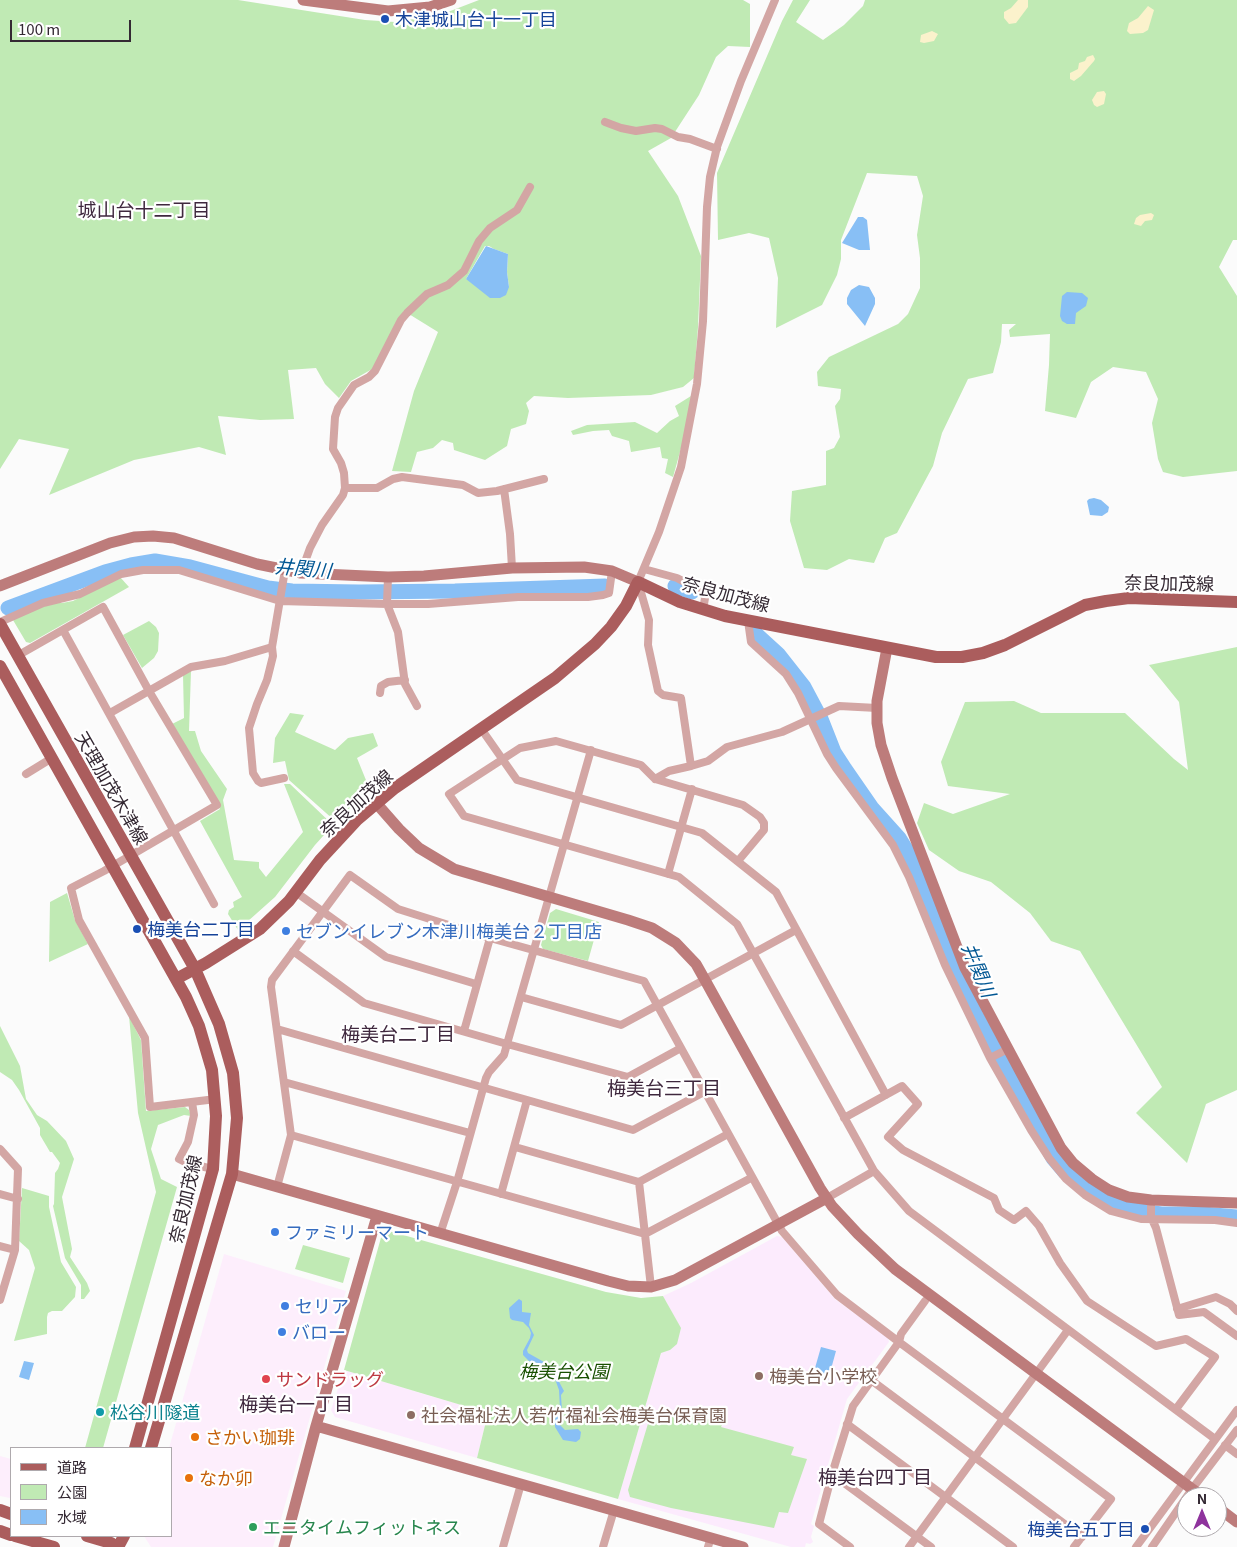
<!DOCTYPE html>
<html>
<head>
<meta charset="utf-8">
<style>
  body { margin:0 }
  #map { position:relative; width:1237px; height:1547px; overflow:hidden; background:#fbfbfb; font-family:Georgia,"Noto Sans JP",serif }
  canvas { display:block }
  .legend { position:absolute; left:10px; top:1447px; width:162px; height:90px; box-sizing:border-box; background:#fff; border:1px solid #aea9ad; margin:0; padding:6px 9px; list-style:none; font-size:15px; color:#342933 }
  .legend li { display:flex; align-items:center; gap:10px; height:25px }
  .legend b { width:25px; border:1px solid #aea9ad }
  .north { position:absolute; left:1177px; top:1487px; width:50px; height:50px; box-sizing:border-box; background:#fff; border:1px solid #aea9ad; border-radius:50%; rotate:0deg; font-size:14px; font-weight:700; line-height:20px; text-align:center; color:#342933 }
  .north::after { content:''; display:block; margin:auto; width:18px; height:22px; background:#8f339d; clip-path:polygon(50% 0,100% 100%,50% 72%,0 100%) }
  .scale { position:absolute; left:10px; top:20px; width:121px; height:22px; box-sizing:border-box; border:2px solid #342933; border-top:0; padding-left:6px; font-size:15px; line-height:18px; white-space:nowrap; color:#342933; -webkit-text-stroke:4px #fff; paint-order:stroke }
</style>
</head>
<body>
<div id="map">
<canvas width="1237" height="1547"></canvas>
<ul class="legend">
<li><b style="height:6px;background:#ab5d5d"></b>道路</li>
<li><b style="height:14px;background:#c0eab4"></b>公園</li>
<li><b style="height:14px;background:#88bff5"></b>水域</li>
</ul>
<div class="north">N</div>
<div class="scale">100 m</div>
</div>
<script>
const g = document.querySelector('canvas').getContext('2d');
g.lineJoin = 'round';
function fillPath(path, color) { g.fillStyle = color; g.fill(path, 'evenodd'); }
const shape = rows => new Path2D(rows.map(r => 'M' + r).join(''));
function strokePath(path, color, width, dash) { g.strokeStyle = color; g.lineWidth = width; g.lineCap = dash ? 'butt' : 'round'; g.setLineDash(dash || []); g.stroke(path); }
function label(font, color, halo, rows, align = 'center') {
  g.font = font + ' Georgia,"Noto Sans JP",serif'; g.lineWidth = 4.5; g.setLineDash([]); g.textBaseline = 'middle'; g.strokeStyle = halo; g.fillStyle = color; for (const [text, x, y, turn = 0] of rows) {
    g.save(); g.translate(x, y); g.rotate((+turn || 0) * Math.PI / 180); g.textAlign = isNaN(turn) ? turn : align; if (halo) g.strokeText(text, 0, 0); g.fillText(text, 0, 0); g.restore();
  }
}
fillPath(shape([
  [224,1254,346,1291,273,1547,151,1547,144,1536,171,1536,171,1448,169,1448],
  [0,1456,11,1459,10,1498,0,1496]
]), '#fdeefc');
fillPath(shape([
  [777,1236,782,1237,835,1299,888,1338,889,1342,847,1399,811,1524,814,1526,811,1537,813,1542,810,1544,806,1543,805,1547,791,1547,618,1499,661,1353,670,1350,681,1329,663,1296,691,1283],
  [344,1370,488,1413,477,1458,335,1417,331,1410]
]), '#fcebfd');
fillPath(shape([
  [0,0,238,0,365,20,395,22,440,15,479,0,743,0,750,4,750,47,728,46,716,57,699,95,671,138,648,151,678,196,701,256,698,327,694,378,683,387,651,395,568,398,534,396,526,403,529,411,526,424,511,429,507,446,485,460,454,450,453,443,442,440,433,448,417,452,411,472,392,471,414,391,438,332,404,311,374,368,351,381,339,398,325,384,316,368,288,370,294,419,260,420,218,416,226,455,199,447,134,460,49,495,69,449,19,439,0,469],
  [485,246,489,246,494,249,508,254,507,272,509,287,466,279],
  [793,0,810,0,796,22,823,40,844,25,863,6,865,0,1237,0,1237,240,1233,240,1219,267,1237,296,1237,471,1183,477,1163,472,1158,459,1152,423,1158,399,1146,372,1113,367,1091,382,1076,418,1045,411,1049,365,1050,334,1010,337,1009,330,1016,324,1002,324,1001,342,993,373,968,379,942,433,933,466,897,533,885,538,874,563,849,559,827,570,804,568,790,521,792,491,826,485,826,451,834,448,840,437,835,406,840,399,841,389,818,386,817,372,829,357,898,324,908,314,920,288,920,258,917,235,923,196,917,176,867,173,841,240,841,259,837,275,822,305,776,328,778,278,769,238,749,233,718,240,717,173,782,21],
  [691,396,685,434,673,477,665,473,668,459,662,458,660,447,631,452,629,441,612,436,609,430,593,431,573,435,571,431,587,425,635,422,657,433,670,421,679,416,675,406],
  [120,577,129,587,30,643,26,642,13,620,50,603,62,603,73,601],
  [149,621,156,627,159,633,158,651,154,658,142,668,123,635],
  [1237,647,1237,1090,1206,1104,1187,1163,1136,1113,1162,1087,1080,951,1051,941,1030,913,991,882,959,871,929,850,917,823,924,803,953,814,1010,794,948,786,941,762,965,702,1014,701,1041,713,1125,713,1174,759,1188,770,1179,702,1149,665],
  [191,671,189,731,195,731,201,751,227,789,223,800,234,860,259,862,259,868,266,877,303,832,284,784,290,784,333,825,315,845,275,897,238,930,228,914,229,910,234,907,233,902,242,897,200,821,220,809,172,724,184,718,183,675],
  [290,713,304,715,295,732,335,750,348,738,373,733,378,746,357,758,370,790,335,821,289,780,285,761,273,763,275,738],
  [67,893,75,920,88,944,49,962,50,902],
  [556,909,599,922,588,961,543,949,541,945,550,913],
  [129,1016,141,1040,146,1111,185,1107,189,1110,191,1116,184,1115,158,1125,151,1149,161,1179,177,1187,103,1448,85,1448,156,1192,138,1113],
  [0,1026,20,1066,26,1099,37,1115,47,1121,66,1141,74,1159,62,1197,72,1249,70,1257,87,1283,90,1291,84,1299,81,1299,81,1285,65,1258,53,1206,54,1204,55,1173,58,1169,60,1163,52,1152,50,1152,40,1135,40,1128,19,1090,12,1080,0,1072],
  [22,1188,49,1196,49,1207,61,1262,76,1287,75,1297,62,1311,52,1311,48,1313,47,1317,47,1334,14,1341,35,1268,29,1250,19,1241],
  [389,1231,606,1292,641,1298,663,1296,681,1328,677,1344,670,1350,661,1353,618,1499,477,1458,488,1413,344,1370,382,1234],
  [303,1245,350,1258,343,1283,295,1269],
  [659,1411,684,1418,686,1413,723,1423,721,1427,794,1447,791,1455,807,1459,788,1513,779,1512,774,1528,671,1508,630,1497,628,1490,650,1417,656,1418]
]), '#c0eab4');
fillPath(shape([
  [1018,0,1028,0,1028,7,1016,23,1009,24,1004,18,1004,12,1011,8],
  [1148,6,1154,10,1148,30,1143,33,1130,34,1127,31,1129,23,1138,18],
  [932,31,938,34,934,41,924,43,920,42,921,35],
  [1093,55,1095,59,1094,61,1081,76,1074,81,1070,79,1070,73,1078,69,1079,63,1085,61,1087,57],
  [1104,91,1106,94,1104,104,1097,107,1094,105,1092,100,1097,92],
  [1151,213,1154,215,1152,220,1145,221,1141,226,1134,224,1136,218,1140,215]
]), '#fbf2cc');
fillPath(shape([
  [858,217,863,217,867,220,870,250,859,250,842,243],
  [486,246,508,254,507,272,509,287,506,295,500,298,490,298,466,279],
  [859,285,869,287,875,298,875,304,865,326,847,304,847,298,851,290],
  [1067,292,1082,293,1088,298,1086,306,1076,313,1075,324,1067,324,1062,321,1060,316,1062,296],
  [1094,498,1101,500,1109,507,1108,512,1102,516,1090,515,1087,501,1089,499],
  [519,1299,522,1301,522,1312,531,1313,529,1325,534,1335,527,1350,528,1353,544,1362,559,1366,561,1368,557,1378,564,1391,561,1395,562,1411,558,1419,558,1423,565,1430,578,1429,581,1432,580,1439,576,1442,563,1440,555,1427,555,1419,560,1409,559,1390,555,1379,555,1374,551,1368,542,1364,529,1361,523,1355,523,1351,530,1338,531,1333,529,1328,523,1322,512,1320,510,1318,509,1308],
  [821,1347,836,1351,828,1380,813,1375],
  [24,1361,34,1363,29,1380,19,1377]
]), '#88bff5');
strokePath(shape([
  [675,586,692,592],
  [8,608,105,572,131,565,155,561,190,567,268,588,292,591,359,592,455,591,605,586],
  [755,633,778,654,804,687,821,719,834,752,845,769,872,808,899,838,907,851,976,1015,1053,1158,1065,1172,1084,1188,1100,1198,1126,1209,1161,1214,1203,1214,1237,1217]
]), '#88bff5', 15);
strokePath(shape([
  [775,0,741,81,717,147,710,177,707,207,703,321,697,384,681,467,659,532,638,582,649,620,648,645,658,691,663,695,681,698,691,766,708,761,727,747,782,732,839,706,877,708],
  [605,122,621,128,636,131,655,128,662,129,678,137,690,139,717,149],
  [345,488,377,488,393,479,402,477,463,485,478,493,497,491,544,479],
  [504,489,510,534,512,568],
  [644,569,677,578,703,592,705,598,703,610],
  [301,573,310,548,322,525,343,495,345,488,344,473,341,463,333,449,335,417,338,408,354,385,369,377,375,371,401,320,407,313,427,294,448,285,464,271,479,241,490,228,517,210,530,187],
  [388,577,387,604,398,632,405,684,417,706],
  [748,621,751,642,786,674,798,693,827,754,836,768,893,845,909,877,945,965,990,1058,1008,1049],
  [0,622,43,603,80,594,121,574,143,570,179,570,280,601,387,604,428,604,518,597,588,597,603,595,609,593,612,571],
  [63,630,214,904],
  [17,656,103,607,149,691,217,805,104,871,71,888,79,920,145,1038,150,1107,216,1099],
  [380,693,381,686,388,682,405,680],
  [110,713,191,667,225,661,272,647],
  [482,730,517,780,702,833,776,892,886,1095],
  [591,750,507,1044,628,1077,681,1048],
  [26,774,52,758],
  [284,778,261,783,258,781,253,773,249,728,257,704,267,680,273,656,272,647,285,570],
  [655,779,669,771,691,766],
  [738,861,764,830,764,823,760,817,743,805,655,779,641,765,556,741,520,748,449,794,464,816,679,877,737,924,874,1171,909,1211,1215,1439],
  [668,874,692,789],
  [297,893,386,957,476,984],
  [293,951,364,1003,507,1044,504,1055,489,1072,486,1078,457,1182,440,1234],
  [521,997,621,1025,796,930],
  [277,1029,633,1130,704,1092],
  [464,1031,490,938],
  [990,1058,1031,1130,1049,1158,1066,1179,1085,1195,1111,1211,1141,1219,1215,1220,1237,1223],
  [284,1082,470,1133],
  [192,1102,194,1115,188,1142,179,1159,187,1163,213,1169],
  [844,1118,902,1086,918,1104,888,1137,903,1150,994,1198,999,1210,1014,1220,1026,1211,1039,1226,1060,1263,1087,1301,1156,1346,1186,1339,1215,1357,1176,1409],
  [291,1135,645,1234,751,1178],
  [515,1147,639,1182,728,1134],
  [0,1149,18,1169,15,1250,0,1300],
  [639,1182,651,1287],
  [277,1187,291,1135,271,987,272,980,350,875,398,909,490,938,644,981,782,1231,837,1295,899,1342,853,1406,832,1474,819,1524,850,1547],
  [0,1194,18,1199],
  [501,1194,527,1100],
  [827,1198,874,1171],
  [1151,1200,1151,1217,1156,1228,1179,1315,1204,1312,1237,1336],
  [0,1246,15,1250],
  [925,1301,901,1334,899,1342,1111,1499,1074,1547],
  [1177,1309,1216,1297,1230,1304,1237,1311],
  [871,1380,1082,1537],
  [847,1424,1013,1547],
  [1225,1445,1237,1454],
  [832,1474,931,1547],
  [503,1547,521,1484],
  [603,1547,614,1510],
  [708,1547,711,1537],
  [909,1547,1068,1330],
  [1136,1547,1237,1410],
  [1152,1547,1192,1489,1237,1430]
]), '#d3a6a4', 8);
strokePath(shape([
  [303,0,388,11,430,7,451,0],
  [0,586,110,543,134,537,153,536,174,538,257,564,301,573,388,577,424,576,512,568,584,567,612,571,638,582],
  [887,648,877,701,877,723,881,745,892,778,965,968,1061,1148,1073,1163,1092,1179,1109,1190,1128,1197,1151,1200,1237,1203],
  [377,804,399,829,419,848,454,869,628,920,652,928,676,943,696,964,705,980,820,1188,832,1206,858,1234,895,1269,1203,1497],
  [232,1174,608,1281,628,1286,651,1287,675,1280,827,1198],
  [316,1426,743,1547],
  [1217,1507,1237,1522],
  [284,1547,316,1426,377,1216]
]), '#bd7c7b', 11);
strokePath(shape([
  [0,624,195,969,219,1024,233,1073,237,1118,232,1174,151,1448],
  [0,666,186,997,199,1026,212,1070,216,1116,213,1169,135,1448],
  [176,979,206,963,260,929,289,901,320,860,357,820,395,788,555,678,595,644,611,627,626,606,638,582,680,602,725,616,936,657,962,657,983,653,1005,645,1085,605,1106,601,1129,598,1237,602],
  [0,1510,11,1514],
  [0,1531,11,1535],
  [15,1536,54,1547],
  [87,1536,111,1543],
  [118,1547,124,1536]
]), '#ab5d5d', 12);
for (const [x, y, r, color] of [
  [385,19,5,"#1a4fb4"],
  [137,929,5,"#1a4fb4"],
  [286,931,5,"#3f7fe0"],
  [275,1232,5,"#3f7fe0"],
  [285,1306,5,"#3f7fe0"],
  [282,1332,5,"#3f7fe0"],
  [759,1376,5,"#8d6e63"],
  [266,1379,5,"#e0444e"],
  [100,1412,5,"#0f9aa8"],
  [411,1415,5,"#8d6e63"],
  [195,1437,5,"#e8710a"],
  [189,1478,5,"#e8710a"],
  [253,1527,5,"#2e9e5b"],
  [1145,1529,5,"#1a4fb4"]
]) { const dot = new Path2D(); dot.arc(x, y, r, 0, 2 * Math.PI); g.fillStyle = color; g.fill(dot); strokePath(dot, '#fff', 2); }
label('18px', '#164399', '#fff', [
  ["木津城山台十一丁目",395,19],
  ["梅美台二丁目",147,929],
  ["梅美台五丁目",1135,1529,"right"]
], 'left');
label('18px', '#342933', '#fff', [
  ["奈良加茂線",1169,583,1],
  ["奈良加茂線",726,594,15],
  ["天理加茂木津線",112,788,60],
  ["奈良加茂線",356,803,-42],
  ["奈良加茂線",185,1199,-77]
]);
label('18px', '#366cbe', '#fff', [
  ["セブンイレブン木津川梅美台２丁目店",296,931],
  ["ファミリーマート",285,1232],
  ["セリア",295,1306],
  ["バロー",292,1332]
], 'left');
label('italic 18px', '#184f00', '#fff', [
  ["梅美台公園",564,1371]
]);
label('18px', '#785e54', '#fff', [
  ["梅美台小学校",769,1376],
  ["社会福祉法人若竹福祉会梅美台保育園",421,1415]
], 'left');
label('18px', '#be3a42', '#fff', [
  ["サンドラッグ",276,1379]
], 'left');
label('18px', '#0d838f', '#fff', [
  ["松谷川隧道",110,1412]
], 'left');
label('18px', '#c56008', '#fff', [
  ["さかい珈琲",205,1437],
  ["なか卯",199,1478]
], 'left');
label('18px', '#27864d', '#fff', [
  ["エニタイムフィットネス",263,1527]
], 'left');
label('19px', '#3f283e', '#fff', [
  ["城山台十二丁目",144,210],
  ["梅美台二丁目",398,1034],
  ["梅美台三丁目",664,1088],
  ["梅美台一丁目",296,1404],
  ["梅美台四丁目",875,1477]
]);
label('italic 19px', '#035894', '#fff', [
  ["井関川",303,568,5],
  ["井関川",979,970,67]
]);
</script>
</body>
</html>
